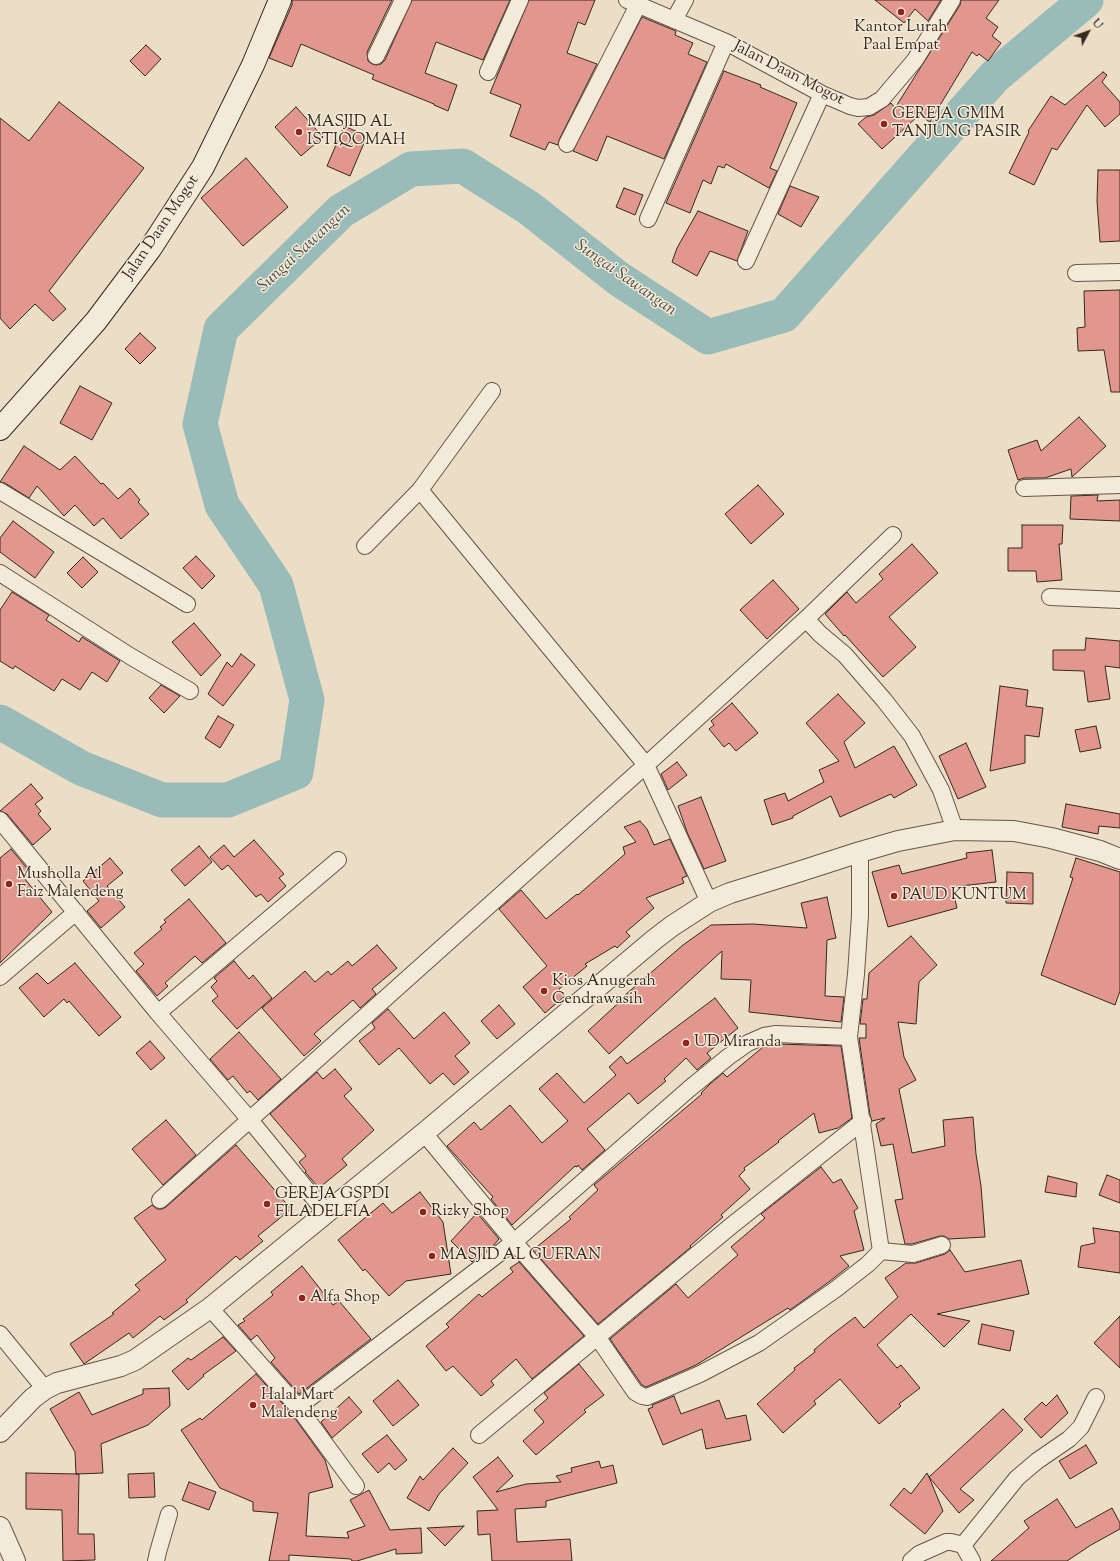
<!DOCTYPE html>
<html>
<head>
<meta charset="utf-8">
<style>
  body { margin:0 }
  #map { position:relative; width:1120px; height:1561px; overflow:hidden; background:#ecdec6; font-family:"Sorts Mill Goudy",serif }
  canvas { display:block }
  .north { position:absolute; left:1068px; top:12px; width:40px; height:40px; -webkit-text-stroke:3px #f3eada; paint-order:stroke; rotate:49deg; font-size:11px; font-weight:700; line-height:16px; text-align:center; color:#36291d }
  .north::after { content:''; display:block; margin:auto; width:14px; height:18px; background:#36291d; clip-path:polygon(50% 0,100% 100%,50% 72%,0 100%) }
</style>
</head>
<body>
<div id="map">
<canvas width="1120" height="1561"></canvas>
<div class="north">U</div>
</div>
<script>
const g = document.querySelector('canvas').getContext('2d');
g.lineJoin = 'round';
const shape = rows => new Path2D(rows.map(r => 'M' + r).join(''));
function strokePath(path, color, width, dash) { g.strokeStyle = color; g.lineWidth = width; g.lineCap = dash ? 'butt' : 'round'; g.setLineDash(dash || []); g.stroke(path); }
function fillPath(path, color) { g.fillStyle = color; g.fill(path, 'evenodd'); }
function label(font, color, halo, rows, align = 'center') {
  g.font = font + ' "Sorts Mill Goudy",serif'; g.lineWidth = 3; g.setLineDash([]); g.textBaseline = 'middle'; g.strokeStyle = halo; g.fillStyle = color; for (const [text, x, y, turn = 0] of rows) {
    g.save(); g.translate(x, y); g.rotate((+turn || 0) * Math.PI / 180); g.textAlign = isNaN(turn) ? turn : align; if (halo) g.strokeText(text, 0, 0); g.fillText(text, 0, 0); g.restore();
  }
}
strokePath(shape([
  [0,722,81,768,162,800,228,800,296,772,307,700,276,585,222,505,200,424,221,329,341,211,411,169,463,166,529,208,619,279,708,337,784,315,995,76,1086,0]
]), '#99bcb8', 35);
const building = shape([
  [292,0,392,0,367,52,368,61,372,64,376,65,381,64,385,60,412,0,510,0,483,60,436,42,425,73,457,85,448,111,434,105,434,104,372,79,374,75,301,44,292,67,269,58,292,5,292,0],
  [529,0,595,0,585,25,578,22,567,53,597,64,559,140,558,145,549,142,545,150,510,136,521,105,490,93,529,0],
  [875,0,941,0,928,21,915,9,904,23,875,0],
  [961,0,999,0,986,18,998,27,992,36,1001,43,988,61,979,54,977,56,972,52,930,122,919,115,882,149,858,124,866,117,874,115,891,103,895,108,960,5,961,0],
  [642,17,676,31,675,35,693,43,688,54,707,62,664,159,607,136,597,161,573,151,642,17],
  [146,45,161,59,145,76,130,61,146,45],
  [724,71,761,85,760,87,797,103,770,168,777,171,769,188,726,164,724,168,718,166,711,184,703,180,690,213,666,203,724,71],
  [1103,72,1107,75,1102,82,1120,102,1120,114,1105,127,1087,105,1057,150,1052,148,1034,185,1009,173,1029,132,1028,131,1051,96,1065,105,1103,72],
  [59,102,144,168,49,291,66,309,53,321,35,304,10,329,0,318,0,118,29,141,59,102],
  [296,107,323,137,301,156,275,127,296,107],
  [344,126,367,136,350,176,327,166,344,126],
  [246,158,288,207,243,246,201,198,246,158],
  [1098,170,1120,170,1120,241,1100,242,1097,201,1098,170],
  [790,186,819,197,801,227,778,214,790,186],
  [624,188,643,195,635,215,616,207,624,188],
  [698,211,748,231,737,261,710,251,697,276,672,262,677,248,698,211],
  [1120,290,1120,392,1111,392,1104,350,1078,351,1077,328,1085,327,1084,291,1120,290],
  [140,333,156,348,140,364,125,349,140,333],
  [80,386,112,403,92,440,60,423,80,386],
  [1079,417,1106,446,1072,477,1071,469,1045,478,1024,478,1018,480,1008,450,1037,440,1041,451,1079,417],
  [24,446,60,470,75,456,101,484,103,483,118,499,130,488,140,500,138,502,149,514,121,539,103,518,94,526,75,505,64,516,37,486,29,498,5,483,0,482,24,446],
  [758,485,784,514,751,544,725,514,758,485],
  [1098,495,1097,501,1120,500,1120,521,1070,519,1071,496,1098,495],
  [13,521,54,552,35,578,0,552,0,538,13,521],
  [1022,525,1063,525,1062,544,1059,544,1062,580,1037,582,1036,571,1008,571,1008,548,1022,548,1022,525],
  [912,544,938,573,889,617,916,647,883,677,845,635,844,636,825,614,847,592,856,603,883,579,879,574,912,544],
  [196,556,215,576,202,589,183,568,196,556],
  [83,557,98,572,82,588,67,573,83,557],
  [773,580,799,609,767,639,740,610,773,580],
  [12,592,49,615,46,620,79,642,82,637,120,661,107,682,92,672,80,690,62,679,54,691,15,666,13,669,0,661,0,610,12,592],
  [194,623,221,655,201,676,172,642,194,623],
  [1086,638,1120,641,1120,668,1105,666,1110,699,1088,702,1084,671,1053,670,1053,650,1085,650,1086,638],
  [241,654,255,665,223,706,208,694,227,662,232,667,241,654],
  [161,685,180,696,164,713,149,698,161,685],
  [1000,686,1028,690,1026,706,1043,708,1039,737,1025,735,1025,763,990,771,1000,686],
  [838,694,865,723,844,742,855,768,894,746,917,785,894,798,891,794,840,817,831,796,793,816,793,818,772,825,764,800,785,793,788,801,824,782,819,770,839,761,806,723,838,694],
  [732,703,758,733,736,751,729,743,724,747,709,729,714,725,711,721,732,703],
  [218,716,234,725,220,748,205,738,218,716],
  [1096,726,1101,748,1080,752,1075,730,1096,726],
  [966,743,986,787,958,799,939,756,966,743],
  [677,762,687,775,668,790,661,774,677,762],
  [31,784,43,798,35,804,41,811,38,814,51,829,33,845,7,814,0,811,31,784],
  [701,797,726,861,704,869,687,832,678,806,701,797],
  [1066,804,1120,814,1120,828,1099,826,1098,834,1062,827,1066,804],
  [640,821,647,829,654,845,670,839,687,876,682,878,684,883,646,898,654,908,626,932,630,936,617,948,615,946,585,964,587,966,559,989,565,996,545,1013,523,987,547,966,499,909,521,890,546,919,577,894,578,895,625,854,623,847,636,842,624,827,640,821],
  [254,840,284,874,279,878,286,886,268,902,261,894,256,897,228,865,222,870,210,857,224,845,234,857,254,840],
  [199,846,212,862,185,886,171,870,199,846],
  [11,849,31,873,24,878,52,912,0,963,0,858,11,849],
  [992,850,996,882,952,887,957,908,888,927,872,872,899,865,902,874,967,858,966,853,992,850],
  [110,858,123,873,107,886,125,907,101,928,87,911,99,901,83,881,110,858],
  [1076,858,1120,872,1120,991,1115,1005,1041,975,1073,878,1070,877,1076,858],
  [1007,872,1033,873,1033,904,1006,903,1007,872],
  [827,897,836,938,827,940,825,996,844,997,841,1022,749,1012,751,980,721,979,722,951,609,1054,588,1031,626,996,625,995,683,945,711,925,753,924,807,928,801,903,827,897],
  [189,899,226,943,202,963,195,956,165,983,168,986,157,996,136,971,144,964,134,953,162,929,160,927,166,922,164,920,189,899],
  [911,936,937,965,919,982,916,1024,898,1022,904,1057,916,1080,899,1089,912,1153,945,1146,943,1120,973,1117,976,1154,981,1186,985,1237,949,1239,944,1236,940,1236,912,1244,905,1244,895,1200,903,1199,893,1144,881,1146,876,1124,885,1118,872,1121,870,1115,859,1038,866,1038,866,1024,860,1024,863,999,867,999,869,973,911,936],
  [377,945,397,968,372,989,376,994,360,1008,353,1000,314,1034,321,1041,304,1056,262,1008,305,971,315,982,328,971,331,975,348,961,352,966,377,945],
  [234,961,249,979,253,975,272,998,237,1029,212,1001,218,996,211,987,217,981,214,978,234,961],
  [75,963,121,1017,99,1036,69,1001,67,1003,64,999,44,1017,19,988,37,973,48,984,75,963],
  [715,998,738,1028,707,1053,711,1058,697,1070,686,1058,664,1079,666,1081,638,1104,629,1093,587,1129,605,1150,582,1170,578,1165,577,1167,575,1166,512,1225,491,1199,493,1197,447,1146,474,1122,481,1130,510,1105,542,1143,568,1121,539,1089,557,1073,584,1103,616,1075,609,1067,621,1056,627,1064,715,998],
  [499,1005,515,1024,497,1039,481,1021,499,1005],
  [388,1009,414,1039,444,1012,470,1043,455,1056,469,1072,454,1085,443,1073,430,1084,399,1048,379,1065,359,1041,375,1028,372,1023,388,1009],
  [239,1032,281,1079,258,1100,250,1091,247,1093,233,1076,228,1080,210,1059,239,1032],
  [150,1041,165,1058,151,1070,136,1053,150,1041],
  [777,1044,841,1046,852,1118,838,1128,819,1133,814,1113,778,1141,779,1142,744,1168,745,1170,739,1176,750,1189,721,1215,723,1217,690,1246,691,1247,598,1324,533,1250,571,1219,569,1217,598,1190,594,1185,702,1094,701,1093,710,1084,723,1073,727,1077,763,1047,777,1044],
  [335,1069,352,1089,344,1096,374,1130,342,1159,347,1165,319,1188,305,1172,306,1171,299,1162,306,1156,270,1114,317,1072,323,1079,335,1069],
  [166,1120,196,1155,163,1185,132,1149,166,1120],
  [236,1145,291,1209,258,1236,263,1241,240,1260,236,1256,186,1300,188,1302,164,1320,160,1316,133,1338,129,1333,84,1364,70,1344,114,1314,112,1313,140,1290,135,1285,166,1260,134,1218,152,1205,157,1209,162,1209,166,1207,236,1145],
  [821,1167,833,1183,841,1179,858,1208,854,1211,864,1250,840,1256,849,1266,830,1281,790,1310,788,1308,696,1365,646,1387,642,1385,610,1339,676,1284,688,1298,738,1255,731,1247,765,1218,761,1214,821,1167],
  [1107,1175,1120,1180,1120,1203,1099,1195,1107,1175],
  [1048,1176,1077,1183,1076,1197,1045,1192,1048,1176],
  [420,1192,443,1222,451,1274,406,1281,389,1296,365,1269,363,1271,338,1240,383,1203,392,1213,420,1192],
  [477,1213,499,1239,493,1246,472,1262,451,1241,477,1213],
  [1093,1228,1120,1232,1120,1273,1078,1267,1081,1246,1095,1243,1093,1228],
  [950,1250,965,1272,1021,1260,1029,1294,937,1314,970,1321,944,1347,911,1314,877,1345,897,1368,901,1365,920,1388,899,1404,901,1406,879,1424,840,1379,814,1401,816,1404,783,1433,757,1404,795,1370,794,1368,815,1352,814,1350,829,1337,855,1317,864,1328,898,1297,885,1278,906,1263,916,1263,945,1254,950,1250],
  [519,1262,584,1336,532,1379,516,1359,491,1381,494,1385,481,1396,453,1366,446,1371,426,1346,449,1327,446,1324,479,1294,482,1297,513,1272,510,1268,519,1262],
  [302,1266,333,1305,339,1301,371,1339,299,1394,271,1362,275,1358,257,1335,251,1340,238,1325,245,1321,243,1319,273,1295,271,1292,302,1266],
  [1120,1316,1120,1368,1094,1343,1120,1316],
  [982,1324,1014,1331,1010,1351,978,1344,982,1324],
  [223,1337,236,1351,203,1375,204,1376,188,1390,172,1371,188,1358,191,1360,223,1337],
  [579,1364,604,1395,584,1410,586,1412,536,1455,523,1441,544,1422,534,1410,548,1398,544,1393,579,1364],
  [256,1374,291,1413,325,1460,333,1487,309,1493,306,1536,349,1538,347,1532,365,1526,350,1500,369,1490,390,1530,421,1528,422,1553,396,1554,396,1549,357,1561,352,1561,351,1559,289,1555,289,1561,269,1561,278,1513,253,1511,253,1502,220,1488,181,1430,200,1418,202,1420,256,1374],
  [398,1380,419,1405,393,1426,373,1401,398,1380],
  [169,1388,170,1406,148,1425,101,1444,103,1473,76,1474,75,1452,50,1409,79,1392,92,1415,143,1394,143,1389,169,1388],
  [1057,1395,1068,1413,1041,1438,1024,1419,1042,1402,1046,1406,1057,1395],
  [674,1396,681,1414,719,1400,726,1419,746,1415,751,1440,706,1449,702,1429,663,1445,648,1409,653,1407,652,1405,674,1396],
  [349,1397,362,1412,332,1438,321,1422,349,1397],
  [1003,1409,1023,1430,960,1489,974,1500,959,1513,929,1477,943,1511,925,1534,890,1505,904,1488,911,1494,927,1473,929,1477,1003,1409],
  [387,1435,407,1460,395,1470,389,1463,378,1473,362,1454,387,1435],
  [1086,1445,1097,1463,1070,1479,1059,1461,1086,1445],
  [453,1448,468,1463,439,1494,429,1511,407,1498,420,1476,423,1480,453,1448],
  [498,1457,513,1476,496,1492,526,1484,561,1482,556,1476,572,1472,571,1468,599,1461,601,1468,613,1465,617,1483,546,1501,546,1507,515,1509,517,1542,570,1539,572,1561,492,1561,490,1534,478,1535,477,1511,498,1510,473,1477,498,1457],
  [26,1473,79,1474,78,1534,94,1534,95,1560,63,1561,62,1510,26,1509,26,1473],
  [154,1473,155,1497,129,1498,128,1474,154,1473],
  [189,1482,216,1492,209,1510,182,1500,189,1482],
  [1057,1499,1076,1528,1112,1508,1120,1523,1120,1529,1091,1545,1067,1561,991,1561,1029,1528,1024,1521,1057,1499],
  [464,1526,445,1546,427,1528,464,1526]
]);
fillPath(building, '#e1968e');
strokePath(building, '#36291d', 1);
const minor = shape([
  [627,0,726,42,822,94,850,106,858,108,869,107,882,99,915,60,952,0],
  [674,20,685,0],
  [376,56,403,0],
  [488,72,520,0],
  [567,144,638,5],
  [648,219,726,42],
  [746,261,822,94],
  [1076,273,1120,272],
  [1024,488,1120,485],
  [420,490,646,765,709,902],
  [0,491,187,604],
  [365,546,420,490,492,391],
  [0,573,130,656,190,691],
  [1050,597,1120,600],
  [806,619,893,535],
  [0,820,158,1013,250,1120,326,1213],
  [860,852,860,915,856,974,849,1037,881,1251],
  [0,977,76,912],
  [158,1013,338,860],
  [424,1133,514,1242,598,1338,635,1392,642,1396,647,1397,700,1374,759,1343,836,1289,868,1264,881,1251],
  [160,1200,646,765,806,619,820,634,845,655,884,700,912,736,941,790,955,830],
  [881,1251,913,1254,942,1245],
  [210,1308,298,1407,514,1242,689,1089,728,1057,748,1043,764,1036,776,1034,849,1037],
  [0,1334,45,1389],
  [298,1407,356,1486],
  [479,1435,731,1226,863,1121],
  [963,1545,1017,1478,1037,1461,1069,1439,1081,1427,1096,1397],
  [156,1561,158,1552,169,1514],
  [911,1561,919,1554,946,1542,951,1542,963,1545,972,1561]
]);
const tertiary = shape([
  [0,1432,33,1398,45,1389,57,1383,121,1366,135,1360,210,1308,424,1133,655,939,672,926,709,902,730,893,798,872,860,852,898,841,955,830,1014,831,1051,838,1100,851,1120,859],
  [0,1527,15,1561]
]);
const secondary = shape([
  [0,429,96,321,150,249,203,167,253,65,280,0]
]);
strokePath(minor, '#645647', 18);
strokePath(tertiary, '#645647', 22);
strokePath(secondary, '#36291d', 24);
strokePath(minor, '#f3eada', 16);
strokePath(tertiary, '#f3eada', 20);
strokePath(secondary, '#f3eada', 22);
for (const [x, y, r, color] of [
  [901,12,4,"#8f2418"],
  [884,124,4,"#8f2418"],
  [299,132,4,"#8f2418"],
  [9,884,4,"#8f2418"],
  [894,896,4,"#8f2418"],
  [544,991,4,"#8f2418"],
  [686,1043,4,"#8f2418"],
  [267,1204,4,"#8f2418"],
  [423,1212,4,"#8f2418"],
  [432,1256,4,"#8f2418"],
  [302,1298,4,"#8f2418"],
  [253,1405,4,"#8f2418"]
]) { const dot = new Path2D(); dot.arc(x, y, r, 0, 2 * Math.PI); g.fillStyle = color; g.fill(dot); strokePath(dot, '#f3eada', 1.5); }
label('16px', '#36291d', '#f3eada', [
  ["Kantor Lurah",901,28,"center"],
  ["Paal Empat",901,46,"center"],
  ["GEREJA GMIM",892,115],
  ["TANJUNG PASIR",892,133],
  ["MASJID AL",307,123],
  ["ISTIQOMAH",307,141],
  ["Musholla Al",17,875],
  ["Faiz Malendeng",17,893],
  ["PAUD KUNTUM",902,896],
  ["Kios Anugerah",552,982],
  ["Cendrawasih",552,1000],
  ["UD Miranda",694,1043],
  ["GEREJA GSPDI",275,1195],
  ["FILADELFIA",275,1213],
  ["Rizky Shop",431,1212],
  ["MASJID AL GUFRAN",440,1256],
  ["Alfa Shop",310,1298],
  ["Halal Mart",261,1396],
  ["Malendeng",261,1414]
], 'left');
label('16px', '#36291d', '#f3eada', [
  ["Jalan Daan Mogot",788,74,27],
  ["Jalan Daan Mogot",162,228,-56]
]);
label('italic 17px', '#4f4e44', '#f3eada', [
  ["Sungai Sawangan",305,249,-43],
  ["Sungai Sawangan",625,279,35]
]);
</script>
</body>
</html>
